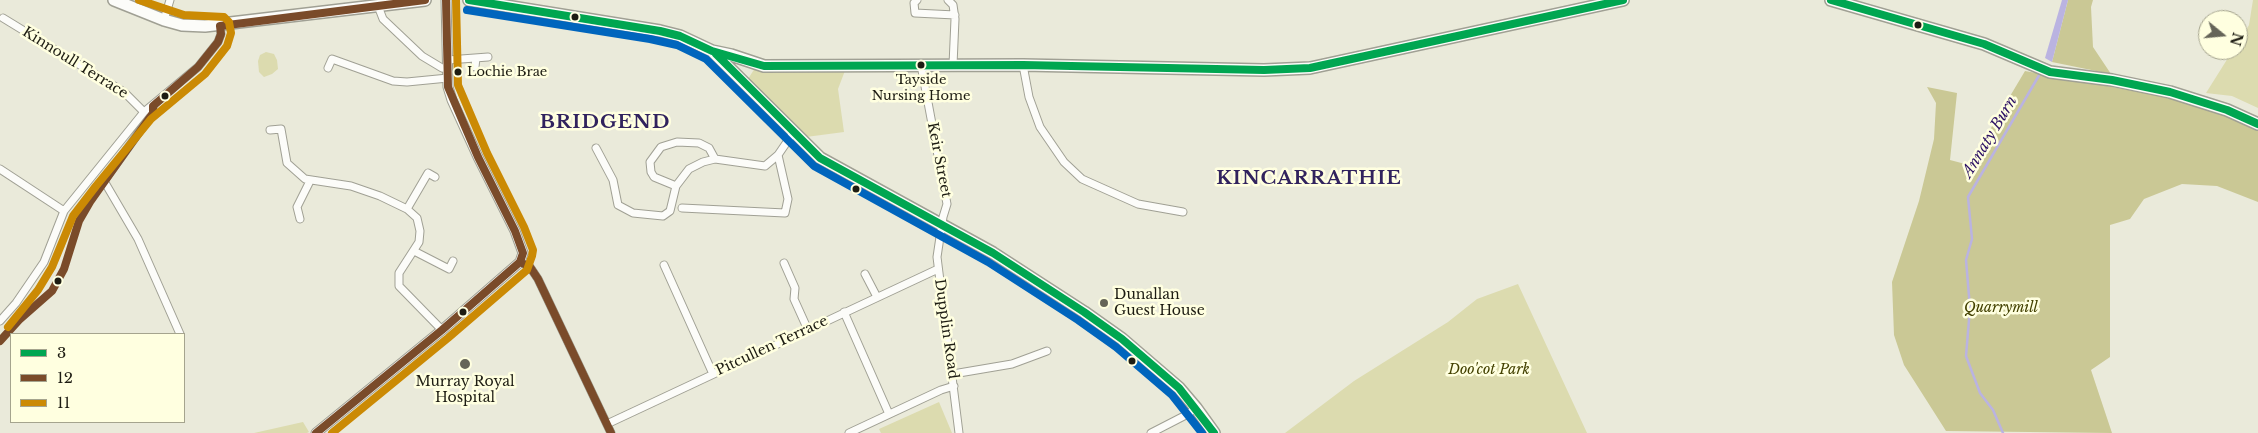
<!DOCTYPE html>
<html>
<head>
<meta charset="utf-8">
<style>
  body { margin:0 }
  #map { position:relative; width:2258px; height:433px; overflow:hidden; background:#eaeada; font-family:"Libre Baskerville",serif }
  canvas { display:block }
  .legend { position:absolute; left:10px; top:333px; width:175px; height:90px; box-sizing:border-box; background:#ffffe0; border:1px solid #a5a48e; margin:0; padding:6px 9px; list-style:none; font-size:15px; color:#1d1c12 }
  .legend li { display:flex; align-items:center; gap:10px; height:25px }
  .legend b { width:25px; border:1px solid #a5a48e }
  .north { position:absolute; left:2198px; top:10px; width:50px; height:50px; box-sizing:border-box; background:#ffffe0; border:1px solid #a5a48e; border-radius:50%; rotate:107deg; font-size:14px; font-weight:700; line-height:20px; text-align:center; color:#1d1c12 }
  .north::after { content:''; display:block; margin:auto; width:18px; height:22px; background:#656458; clip-path:polygon(50% 0,100% 100%,50% 72%,0 100%) }
</style>
</head>
<body>
<div id="map">
<canvas width="2258" height="433"></canvas>
<ul class="legend">
<li><b style="height:6px;background:#00a651"></b>3</li>
<li><b style="height:6px;background:#7a4b2a"></b>12</li>
<li><b style="height:6px;background:#cb8a04"></b>11</li>
</ul>
<div class="north">N</div>
</div>
<script>
const g = document.querySelector('canvas').getContext('2d');
g.lineJoin = 'round';
function fillPath(path, color) { g.fillStyle = color; g.fill(path, 'evenodd'); }
const shape = rows => new Path2D(rows.map(r => 'M' + r).join(''));
function strokePath(path, color, width, dash) { g.strokeStyle = color; g.lineWidth = width; g.lineCap = dash ? 'butt' : 'round'; g.setLineDash(dash || []); g.stroke(path); }
function label(font, color, halo, rows, align = 'center') {
  g.font = font + ' "Libre Baskerville",serif'; g.lineWidth = 5; g.setLineDash([]); g.textBaseline = 'middle'; g.strokeStyle = halo; g.fillStyle = color; for (const [text, x, y, turn = 0] of rows) {
    g.save(); g.translate(x, y); g.rotate((+turn || 0) * Math.PI / 180); g.textAlign = isNaN(turn) ? turn : align; if (halo) g.strokeText(text, 0, 0); g.fillText(text, 0, 0); g.restore();
  }
}
fillPath(shape([
  [2253,0,2258,0,2258,108,2232,96,2206,93,2233,50,2238,50,2238,43,2249,25],
  [266,52,274,54,277,60,278,69,272,74,264,77,259,72,258,61,260,55],
  [755,68,846,68,838,89,844,132,806,137,748,79],
  [1518,284,1587,433,1285,433,1354,381,1448,322,1477,299],
  [939,402,952,433,881,433,879,429],
  [303,422,309,432,307,433,254,433]
]), '#dcdbaf');
fillPath(shape([
  [2068,0,2093,0,2091,7,2093,47,2111,74,2052,62],
  [2025,71,2216,106,2258,128,2258,202,2217,186,2182,184,2144,199,2130,219,2110,225,2110,357,2091,370,2112,433,1946,431,1904,365,1894,335,1892,282,1919,201,1934,139,1936,103,1927,87,1957,93,1950,160,1969,165]
]), '#cac895');
fillPath(shape([
  [2062,0,2068,0,2052,62,2045,58]
]), '#bab3e1');
strokePath(shape([
  [2003,433,1993,410,1980,393,1966,356,1970,308,1966,260,1972,239,1968,197,2041,72]
]), '#bab3e1', 2.5);
const minor = shape([
  [917,0,914,3,915,13,955,15],
  [948,0,953,5,955,19,953,65],
  [378,6,383,19,422,56,442,68,448,69],
  [3,18,124,92,144,112],
  [164,20,170,0],
  [448,60,488,57],
  [921,65,947,204,943,217,937,257,959,433],
  [1023,65,1029,97,1040,127,1064,162,1082,179,1138,204,1183,212],
  [475,67,476,58],
  [328,68,332,59,393,81,407,82,448,78],
  [153,106,153,113,104,181,138,239,180,334],
  [270,130,281,129,287,163,305,179,351,186,380,196,407,209,417,218,420,231,419,242,399,273,399,286,442,330],
  [596,148,613,180,618,205,633,213,663,216,670,211,676,186,689,169,703,162,715,159,765,166,778,155,793,133],
  [0,169,64,211],
  [676,186,654,177,651,172,650,162,661,147,677,142,699,143,709,148,715,159],
  [682,208,785,213,788,199,778,155],
  [407,209,428,173,435,177],
  [300,219,297,207,310,181],
  [414,251,449,269,453,261],
  [520,262,530,267,538,279,611,433],
  [784,263,795,288,794,299,808,330],
  [664,265,713,374],
  [865,274,877,297],
  [844,312,889,414],
  [0,321,16,303,44,262,64,211,144,112,198,67,218,42,221,34,220,26],
  [953,374,1012,364,1047,351],
  [607,424,938,269],
  [849,433,941,390,954,386],
  [1151,433,1186,415,1196,408]
]);
const tertiary = shape([
  [316,433,442,330,520,262,523,253,515,231,478,157,452,100,448,87,446,0]
]);
const primary = shape([
  [114,0,164,20,182,25,205,26,425,0],
  [469,0,660,31,680,36,712,51,731,55,764,66,1023,65,1264,70,1310,68,1623,0],
  [1831,0,1984,44,2050,72,2112,80,2170,92,2227,110,2258,124],
  [712,51,820,158,993,253,1084,312,1122,339,1179,388,1196,408,1214,433]
]);
strokePath(minor, '#a0a094', 9);
strokePath(tertiary, '#a0a094', 11);
strokePath(primary, '#a0a094', 14);
strokePath(minor, '#fcfcf9', 7);
strokePath(tertiary, '#fcfcf9', 9);
strokePath(primary, '#fcfcf9', 11);
strokePath(shape([
  [469,0,660,31,680,36,712,51,764,66,1023,65,1264,70,1310,68,1623,0],
  [1831,0,1984,44,2050,72,2112,80,2170,92,2227,110,2258,124],
  [716,54,820,158,993,253,1084,312,1122,339,1179,388,1214,433]
]), '#00a651', 8);
strokePath(shape([
  [520,262,530,267,538,279,611,433],
  [0,341,19,320,52,291,64,269,79,221,90,202,153,113,153,106,198,67,218,42,221,34,220,26,425,0],
  [316,433,442,330,520,262,523,253,515,231,478,157,448,87,446,0]
]), '#7a4b2a', 8);
strokePath(shape([
  [8,327,38,290,52,267,73,216,96,186,151,119,205,74,227,46,231,33,229,22,224,17,184,15,139,0],
  [332,433,448,338,527,270,532,256,533,250,524,227,487,153,458,85,456,0]
]), '#cb8a04', 8);
strokePath(shape([
  [467,10,650,39,677,45,706,59,814,166,988,262,1078,320,1116,347,1172,395,1202,433]
]), '#0065bd', 8);
for (const [x, y, r, color] of [
  [575,17,4.5,"#1d1c12"],
  [1918,25,4.5,"#1d1c12"],
  [921,65,4.5,"#1d1c12"],
  [458,72,4.5,"#1d1c12"],
  [165,96,4.5,"#1d1c12"],
  [856,189,4.5,"#1d1c12"],
  [58,281,4.5,"#1d1c12"],
  [1104,303,5,"#656458"],
  [463,312,4.5,"#1d1c12"],
  [1132,361,4.5,"#1d1c12"],
  [465,364,6,"#656458"]
]) { const dot = new Path2D(); dot.arc(x, y, r, 0, 2 * Math.PI); g.fillStyle = color; g.fill(dot); strokePath(dot, '#ffffe0', 2); }
label('13px', '#1d1c12', '#ffffe0', [
  ["Lochie Brae",467,72],
  ["Tayside",921,80,"center"],
  ["Nursing Home",921,96,"center"]
], 'left');
label('14px', '#1d1c12', '#ffffe0', [
  ["Kinnoull Terrace",75,63,32],
  ["Keir Street",939,160,79],
  ["Dupplin Road",946,329,82],
  ["Pitcullen Terrace",772,346,-25]
]);
label('14px', '#1d1c12', '#ffffe0', [
  ["Dunallan",1114,295],
  ["Guest House",1114,311],
  ["Murray Royal",465,382,"center"],
  ["Hospital",465,398,"center"]
], 'left');
label('italic 14px', '#434100', '#ffffe0', [
  ["Quarrymill",2001,308],
  ["Doo'cot Park",1489,370]
]);
label('italic 15px', '#2c1165', '#ffffe0', [
  ["Annaty Burn",1990,137,-59]
]);
g.letterSpacing = '1px';
label('bold 19px', '#31235e', '#ffffe0', [
  ["BRIDGEND",605,123],
  ["KINCARRATHIE",1309,179]
]);
g.letterSpacing = '0px';
</script>
</body>
</html>
